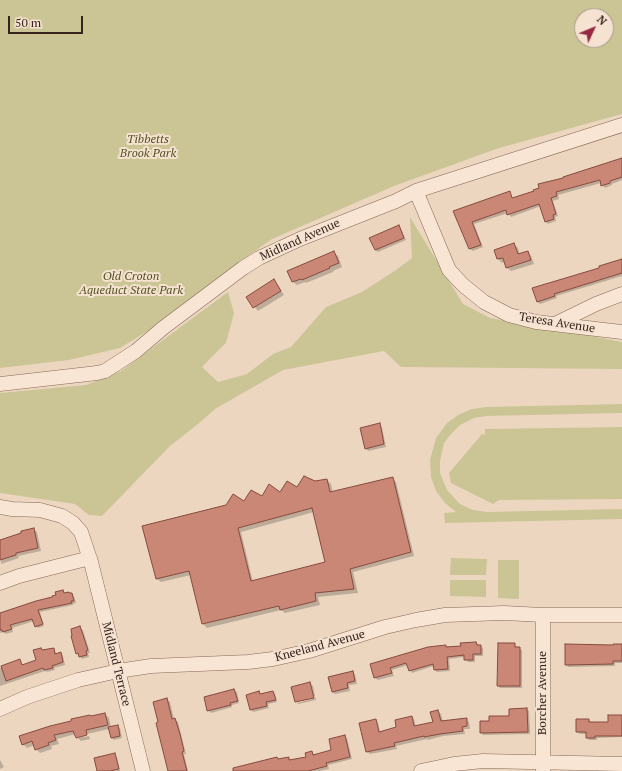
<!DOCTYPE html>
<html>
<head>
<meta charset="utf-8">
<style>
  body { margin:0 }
  #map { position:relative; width:622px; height:771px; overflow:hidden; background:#edd6c0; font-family:"PT Serif",serif }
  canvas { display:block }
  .north { position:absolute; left:574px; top:8px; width:40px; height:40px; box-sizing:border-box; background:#f5e2d0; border:1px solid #a99688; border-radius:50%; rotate:46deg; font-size:11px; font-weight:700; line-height:16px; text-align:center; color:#36231d }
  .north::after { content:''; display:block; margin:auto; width:14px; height:18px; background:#952942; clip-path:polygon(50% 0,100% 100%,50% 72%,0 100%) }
  .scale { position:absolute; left:8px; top:16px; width:75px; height:18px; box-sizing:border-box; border:2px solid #36231d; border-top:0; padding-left:5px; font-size:12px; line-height:14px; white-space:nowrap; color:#36231d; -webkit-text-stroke:3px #f5e2d0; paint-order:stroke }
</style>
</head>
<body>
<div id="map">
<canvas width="622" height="771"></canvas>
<div class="north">N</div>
<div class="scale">50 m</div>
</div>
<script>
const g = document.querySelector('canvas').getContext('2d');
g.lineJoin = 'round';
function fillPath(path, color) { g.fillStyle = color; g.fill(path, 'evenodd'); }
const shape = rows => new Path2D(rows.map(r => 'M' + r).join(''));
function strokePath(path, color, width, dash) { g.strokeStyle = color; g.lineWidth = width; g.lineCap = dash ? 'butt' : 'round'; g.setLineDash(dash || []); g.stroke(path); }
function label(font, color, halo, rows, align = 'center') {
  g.font = font + ' "PT Serif",serif'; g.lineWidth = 4; g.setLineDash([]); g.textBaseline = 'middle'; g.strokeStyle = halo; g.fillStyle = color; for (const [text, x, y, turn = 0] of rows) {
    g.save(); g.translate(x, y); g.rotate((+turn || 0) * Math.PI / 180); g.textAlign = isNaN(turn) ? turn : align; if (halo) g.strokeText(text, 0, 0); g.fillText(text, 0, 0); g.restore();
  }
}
fillPath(shape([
  [0,0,622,0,622,114,499,148,394,186,272,239,238,263,151,329,120,348,69,360,0,368],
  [582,16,606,16,606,40,582,40],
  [410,217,463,304,490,318,556,329,622,342,622,369,401,367,384,351,283,370,215,409,198,424,170,446,102,516,89,515,75,504,0,493,0,393,86,385,121,371,228,292,234,313,226,343,202,367,218,382,247,374,273,354,291,347,326,307,362,292,396,270,412,258],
  [622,404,622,413,486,416,474,418,460,425,451,434,444,443,440,461,440,473,447,490,460,504,473,510,487,512,622,509,622,519,445,523,444,513,456,512,445,503,436,491,431,477,430,460,436,438,447,423,458,415,472,409,486,407],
  [622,427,622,499,499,500,493,504,451,483,449,473,482,434,485,435,485,429],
  [451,558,487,559,486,575,450,575],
  [498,560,519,560,519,599,498,598],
  [450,580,486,580,486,597,450,596]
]), '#cbc595');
fillPath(shape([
  [622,160,622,180,612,184,612,185,605,188,601,183,558,195,559,199,553,201,558,216,555,217,556,221,548,224,545,221,541,206,511,217,508,213,474,224,483,247,473,251,470,249,454,212,510,193,513,199,535,192,564,179],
  [399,226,401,229,406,240,378,252,375,250],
  [514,244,518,248,520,255,528,252,531,256,534,264,511,271,507,268,505,262,502,263,498,259,495,250],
  [334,253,338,256,342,267,333,271,333,272,306,283,305,282,297,285,293,282],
  [622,260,622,276,556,296,557,298,540,304,537,301,601,269],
  [274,280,284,295,258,311,247,297],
  [379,424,382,427,386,447,368,451,366,448],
  [392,478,396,482,414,556,353,572,358,593,318,597,320,605,285,613,281,610,207,628,203,624,191,575,161,582,157,579,244,502,327,480,331,484,333,493],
  [314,512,327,563,253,582,241,532],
  [33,529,37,532,41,551,18,556,19,558,1,564,0,541],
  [63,591,65,594,71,594,74,596,76,603,73,604,73,605,40,612,44,626,38,628,34,621,12,628,13,632,6,634,3,632,0,633,0,613,53,598],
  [80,628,83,630,90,653,88,653,89,657,82,659,77,653],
  [476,643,483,648,483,656,475,656,475,662,468,662,465,657,449,659,450,671,437,672,435,670,434,666,412,673,408,665,392,670,394,676,378,680,375,678,372,665,445,646,448,648],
  [514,644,517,648,519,648,522,650,522,688,500,688,498,686],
  [622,645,622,663,615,663,615,666,568,667,566,664,579,647],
  [41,649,43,651,53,649,57,654,61,653,63,656,65,665,54,668,55,670,47,672,45,671,0,686,0,668,19,660,23,665,37,661],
  [352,672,355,674,357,684,349,685,350,691,335,694,332,692],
  [310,683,313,686,315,696,296,701],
  [234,690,237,692,239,703,232,705,232,707,211,713,208,710],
  [259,692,261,695,273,692,275,694,277,702,268,704,269,708,253,712,251,710],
  [316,698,316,700,298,704,297,703],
  [167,699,170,702,174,719,178,722,186,754,184,754,188,771,169,771,159,723],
  [527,709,529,711,530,734,483,735,481,732,490,722,510,717],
  [438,711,441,714,443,722,466,719,469,722,470,729,464,729,465,734,443,736,428,740,427,739,396,746,397,749,370,754,367,752,375,720,378,723,380,732,398,728,412,717,414,719,416,727,434,723],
  [105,714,109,718,111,727,117,726,120,728,122,738,114,740,111,738,109,729,78,736,78,738,76,734,57,739,59,744,51,746,52,749,40,753,36,749,35,745,27,748,23,744,91,717],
  [622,716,622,737,597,738,597,740,589,740,587,738,587,734,580,734,577,732,589,720,592,723,609,723],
  [89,736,90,739,81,741,78,738],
  [344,736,347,738,352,759,328,765,329,769,319,771,239,771,288,758,291,761,307,757,312,752,314,755,333,751],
  [114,754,117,757,120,771,99,771],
  [0,760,4,767,0,769]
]), '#0003');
const building = shape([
  [622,158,622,177,610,181,610,183,601,186,600,180,556,192,557,196,551,198,556,214,553,215,554,219,545,222,539,204,507,215,506,210,472,222,481,245,469,249,453,211,510,191,512,198,534,191,533,190,539,188,538,184,563,178,563,177,622,158],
  [399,225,404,238,375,250,369,238,399,225],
  [514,243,518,254,528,251,531,260,506,268,503,258,497,259,494,250,514,243],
  [334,251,339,263,329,267,330,268,302,280,301,279,292,282,287,271,334,251],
  [622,259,622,273,554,294,555,296,537,302,532,288,599,268,599,266,622,259],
  [274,279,281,291,253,308,246,297,274,279],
  [380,423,384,444,365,449,360,428,380,423],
  [304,476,315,481,327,479,330,492,393,477,411,552,350,569,354,589,315,593,316,601,280,610,279,606,202,624,189,571,156,579,142,526,226,505,233,494,244,501,251,490,262,496,269,484,280,492,287,481,297,487,304,476],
  [312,508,325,562,251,581,238,528,312,508],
  [34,528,38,548,16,553,16,555,0,560,0,540,21,533,21,531,34,528],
  [63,590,64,593,69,592,69,593,72,593,74,601,71,601,72,603,38,610,43,624,35,627,32,619,10,625,12,629,3,632,2,630,0,630,0,613,36,601,52,597,52,596,56,595,55,592,63,590],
  [80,626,88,650,86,651,87,655,79,657,78,653,76,654,71,636,72,636,71,629,80,626],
  [476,642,477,645,481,645,481,654,473,654,473,660,464,660,464,655,447,657,448,669,434,670,433,664,409,671,406,663,390,668,392,673,374,678,370,664,428,647,446,645,446,647,461,646,460,643,476,642],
  [498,643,515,643,515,647,520,647,520,686,497,686,498,643],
  [565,644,613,645,613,644,622,644,622,661,613,661,613,664,565,665,565,644],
  [41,648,42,650,54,648,55,654,61,652,63,662,52,666,53,668,44,670,43,668,6,681,1,666,20,659,22,665,36,660,33,650,41,648],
  [353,671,355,681,347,683,348,688,332,692,328,677,353,671],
  [310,682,314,698,295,702,291,687,310,682],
  [234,689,238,701,230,703,231,705,207,711,204,697,234,689],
  [259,691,260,694,273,691,276,700,266,702,267,706,250,710,246,695,259,691],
  [167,698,172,719,175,718,180,734,184,751,182,752,187,771,168,771,156,723,158,722,153,702,167,698],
  [527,708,528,732,480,733,480,721,489,721,489,716,509,716,509,709,527,708],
  [438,710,441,721,467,718,467,726,462,727,463,731,440,734,424,737,424,736,394,743,395,746,366,752,359,723,376,719,379,732,396,727,395,720,412,716,414,726,433,722,430,712,438,710],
  [105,713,108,725,86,730,87,735,76,738,73,731,54,735,56,740,48,743,49,745,35,750,32,741,22,745,19,736,50,726,71,721,71,719,90,715,91,716,105,713],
  [608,715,622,715,622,736,595,736,595,738,586,738,586,732,576,732,576,719,589,719,589,722,608,722,608,715],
  [118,725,120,736,111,738,108,727,118,725],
  [345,735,350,757,326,763,327,766,308,771,233,771,233,768,277,757,278,759,289,757,289,760,306,757,305,753,312,751,313,755,331,750,329,739,345,735],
  [115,753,119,769,110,771,97,771,94,758,115,753]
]);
fillPath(building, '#cb8776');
strokePath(building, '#854b3e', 1);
const minor = shape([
  [416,191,449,270,463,285,484,302,509,315,536,322,622,332],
  [555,324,596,304,622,294],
  [0,384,97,373,105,371,136,351,163,328,243,268,259,258,300,239,396,201,416,191,622,125],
  [0,507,12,509,40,510,62,516,73,523,81,532,91,562,143,771],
  [0,583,19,576,90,558],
  [0,709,27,697,78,680,118,671,151,666,248,662,273,659,309,651,385,627,416,620,445,615,504,613,543,615,622,615],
  [421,771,454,764,483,761,622,764],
  [543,771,543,615]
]);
strokePath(minor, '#866758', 15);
strokePath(minor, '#f8e5d3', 14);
label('italic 12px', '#515223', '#f5e2d0', [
  ["Tibbetts",148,140],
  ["Brook Park",148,154],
  ["Old Croton",131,277],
  ["Aqueduct State Park",131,291]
]);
label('12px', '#36231d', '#f5e2d0', [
  ["Midland Avenue",300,240,-24],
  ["Teresa Avenue",557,323,9],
  ["Kneeland Avenue",320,646,-15],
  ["Midland Terrace",116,664,76],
  ["Borcher Avenue",543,693,-90]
]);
</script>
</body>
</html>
